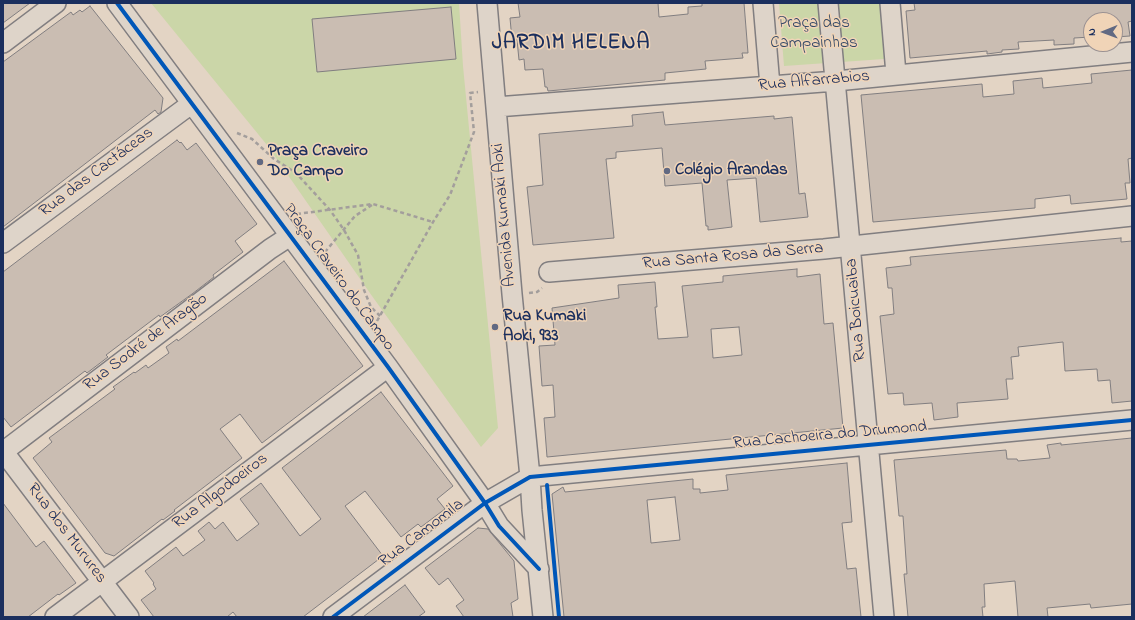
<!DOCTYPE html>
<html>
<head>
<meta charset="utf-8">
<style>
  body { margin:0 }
  #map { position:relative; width:1135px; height:620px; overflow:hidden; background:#e3d4c4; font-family:"Indie Flower",sans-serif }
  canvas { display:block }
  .frame { position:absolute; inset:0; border:4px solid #1b2f5e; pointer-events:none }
  .north { position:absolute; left:1083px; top:12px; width:40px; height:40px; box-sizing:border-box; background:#f0d4b7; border:1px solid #9b9293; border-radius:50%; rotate:269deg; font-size:11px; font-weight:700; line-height:16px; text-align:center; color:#1b2f5e }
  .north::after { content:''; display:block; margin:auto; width:14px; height:18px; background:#616982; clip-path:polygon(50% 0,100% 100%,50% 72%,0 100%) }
</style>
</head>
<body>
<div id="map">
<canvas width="1135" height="620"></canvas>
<div class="frame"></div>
<div class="north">N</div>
</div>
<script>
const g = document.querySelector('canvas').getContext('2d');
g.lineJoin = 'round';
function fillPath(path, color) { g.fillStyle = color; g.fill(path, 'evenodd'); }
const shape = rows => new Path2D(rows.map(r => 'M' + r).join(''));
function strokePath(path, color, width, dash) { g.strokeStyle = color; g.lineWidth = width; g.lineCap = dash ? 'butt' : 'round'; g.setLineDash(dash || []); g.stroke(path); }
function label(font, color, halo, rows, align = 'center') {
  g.font = font + ' "Indie Flower",sans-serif'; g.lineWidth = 3; g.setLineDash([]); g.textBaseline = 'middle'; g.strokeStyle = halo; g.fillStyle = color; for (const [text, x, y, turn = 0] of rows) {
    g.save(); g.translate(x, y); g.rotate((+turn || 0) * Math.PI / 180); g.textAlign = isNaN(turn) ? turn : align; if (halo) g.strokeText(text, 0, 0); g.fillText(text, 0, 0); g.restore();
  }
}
fillPath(shape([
  [151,3,459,3,463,66,498,428,481,447,372,296,267,145],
  [779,3,880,3,884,59,784,66]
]), '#cbd6a8');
const building = shape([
  [3,3,30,3,3,23,3,3],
  [518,3,658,3,659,17,688,14,688,7,702,6,702,3,744,3,748,53,742,53,743,58,705,61,706,69,665,73,665,80,548,91,547,87,545,87,543,69,525,70,524,59,519,60,517,40,512,40,510,18,520,17,518,3],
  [914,3,1132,3,1132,21,1128,22,1130,36,1115,37,1115,20,1091,20,1091,37,1074,38,1074,44,1054,45,1054,40,1018,42,1019,49,1002,50,1002,52,987,54,987,51,910,58,906,11,915,10,914,3],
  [90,6,163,98,161,112,158,114,155,110,3,227,3,62,71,12,73,15,80,10,82,12,90,6],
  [451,7,456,59,317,72,312,19,451,7],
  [1132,70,1132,158,1128,159,1130,183,1125,183,1127,199,1071,204,1070,195,1035,199,1035,208,873,222,861,95,982,84,983,97,1014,94,1013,81,1042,78,1043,88,1092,83,1091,74,1132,70],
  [663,112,665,125,774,116,774,119,792,117,799,194,805,193,808,217,760,222,756,178,727,180,732,227,708,230,708,226,706,226,702,183,665,186,662,148,616,152,616,158,606,159,614,238,533,245,527,187,543,185,539,134,633,126,632,115,663,112],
  [177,140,180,143,181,142,187,150,196,143,257,224,235,241,243,252,213,275,214,277,192,294,160,317,159,315,106,355,108,357,87,373,85,371,11,427,3,417,3,272,177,140],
  [1121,238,1121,242,1132,241,1132,401,1112,403,1110,380,1098,381,1097,369,1065,371,1063,342,1018,347,1019,356,1011,357,1013,379,1006,379,1008,399,957,403,958,417,934,420,932,403,904,405,903,393,888,394,880,316,894,314,892,288,888,288,886,268,911,265,910,257,1121,238],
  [284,261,363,366,262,443,240,414,220,429,242,458,174,510,175,511,163,520,162,519,114,556,105,553,33,458,52,442,49,438,115,389,113,387,134,372,135,373,146,365,148,368,169,353,166,347,177,339,178,341,284,261],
  [797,269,797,277,820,274,824,324,833,323,843,428,547,457,544,418,555,417,553,385,542,386,539,346,555,345,552,308,619,298,618,285,655,282,657,307,655,307,658,339,688,337,682,286,723,282,723,276,797,269],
  [739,327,742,355,713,358,711,329,739,327],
  [381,392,453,486,437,499,445,509,421,527,418,524,401,537,365,491,345,506,383,556,303,617,237,617,233,612,227,617,154,617,141,600,156,589,153,584,154,583,145,571,176,547,183,556,205,540,198,531,209,522,215,529,223,522,237,541,259,524,240,499,261,483,300,536,321,519,282,468,381,392],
  [1132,438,1132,604,1091,608,1090,604,1047,608,1048,617,1018,617,1015,581,984,584,985,607,982,607,983,617,908,617,904,574,907,574,903,516,899,516,894,460,1006,450,1007,459,1017,459,1018,461,1050,458,1047,445,1061,443,1061,445,1132,438],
  [847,463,852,522,842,523,847,569,856,568,861,617,564,617,552,494,563,487,565,492,693,479,693,489,700,489,700,493,728,490,726,475,847,463],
  [675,497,680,540,651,543,647,500,675,497],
  [3,503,36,547,44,541,76,583,59,595,58,594,28,617,3,617,3,503],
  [478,528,488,529,514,561,518,599,511,603,513,617,464,617,456,606,464,600,448,578,439,585,425,568,478,528],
  [405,585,425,612,418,617,363,617,405,585]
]);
fillPath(building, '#cabdb2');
strokePath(building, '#817e80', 1);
const minor = shape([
  [117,3,388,367,485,503,499,526,539,569],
  [487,3,512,294,530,477,532,510,543,617],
  [763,3,770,86],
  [828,3,884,617],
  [890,3,896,74],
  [3,43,56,3],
  [496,107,836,81,1132,52],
  [3,243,191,104],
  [549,272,824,249,1132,216],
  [3,451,129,617],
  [3,452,270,249,290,236],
  [55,617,388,367],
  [333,617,485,503,530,477,1132,420]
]);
strokePath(minor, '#817e80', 22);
strokePath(shape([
  [237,133,252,139,274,159,296,173,330,210,344,230,358,255,364,290,371,307,380,316],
  [297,214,373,204,433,222],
  [325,252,355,216,372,205],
  [529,293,537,292,542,288],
  [377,321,433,222,450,195,474,132,470,93,478,92]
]), '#a39e9c', 2.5, [4, 3]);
strokePath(minor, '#ded4c9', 19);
strokePath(shape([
  [117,3,388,367,485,503,499,526,539,569],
  [547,485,559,617],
  [333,617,485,503,530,477,1132,420]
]), '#0057b8', 4);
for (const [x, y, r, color] of [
  [260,162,4,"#616982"],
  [667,171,4,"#616982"],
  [495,327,4,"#616982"]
]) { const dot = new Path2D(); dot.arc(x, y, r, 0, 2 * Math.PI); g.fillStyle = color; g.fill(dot); strokePath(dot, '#f0d4b7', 1.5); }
label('17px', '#324866', '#f0d4b7', [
  ["Praça das",814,24],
  ["Campainhas",814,44]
]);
label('17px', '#1b2f5e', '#f0d4b7', [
  ["Rua Alfarrabios",814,82,-5],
  ["Rua das Cactáceas",97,173,-37],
  ["Avenida Kumaki Aoki",505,215,-95],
  ["Rua Santa Rosa da Serra",733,257,-5],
  ["Praça Craveiro do Campo",338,278,54],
  ["Rua Boicuaiba",857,310,-95],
  ["Rua Sodré de Aragão",146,343,-37],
  ["Rua Cachoeira do Drumond",830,436,-5],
  ["Rua Algodoeiros",221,492,-37],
  ["Rua dos Murures",66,534,53],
  ["Rua Camomila",422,534,-37]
]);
label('bold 17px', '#1b2f5e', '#f0d4b7', [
  ["Praça Craveiro",268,152],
  ["Do Campo",268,172],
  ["Colégio Arandas",675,171],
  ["Rua Kumaki",503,317],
  ["Aoki, 933",503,337]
], 'left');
g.letterSpacing = '1px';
label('bold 21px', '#1b2f5e', '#f0d4b7', [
  ["JARDIM HELENA",571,45]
]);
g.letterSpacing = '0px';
</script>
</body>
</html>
